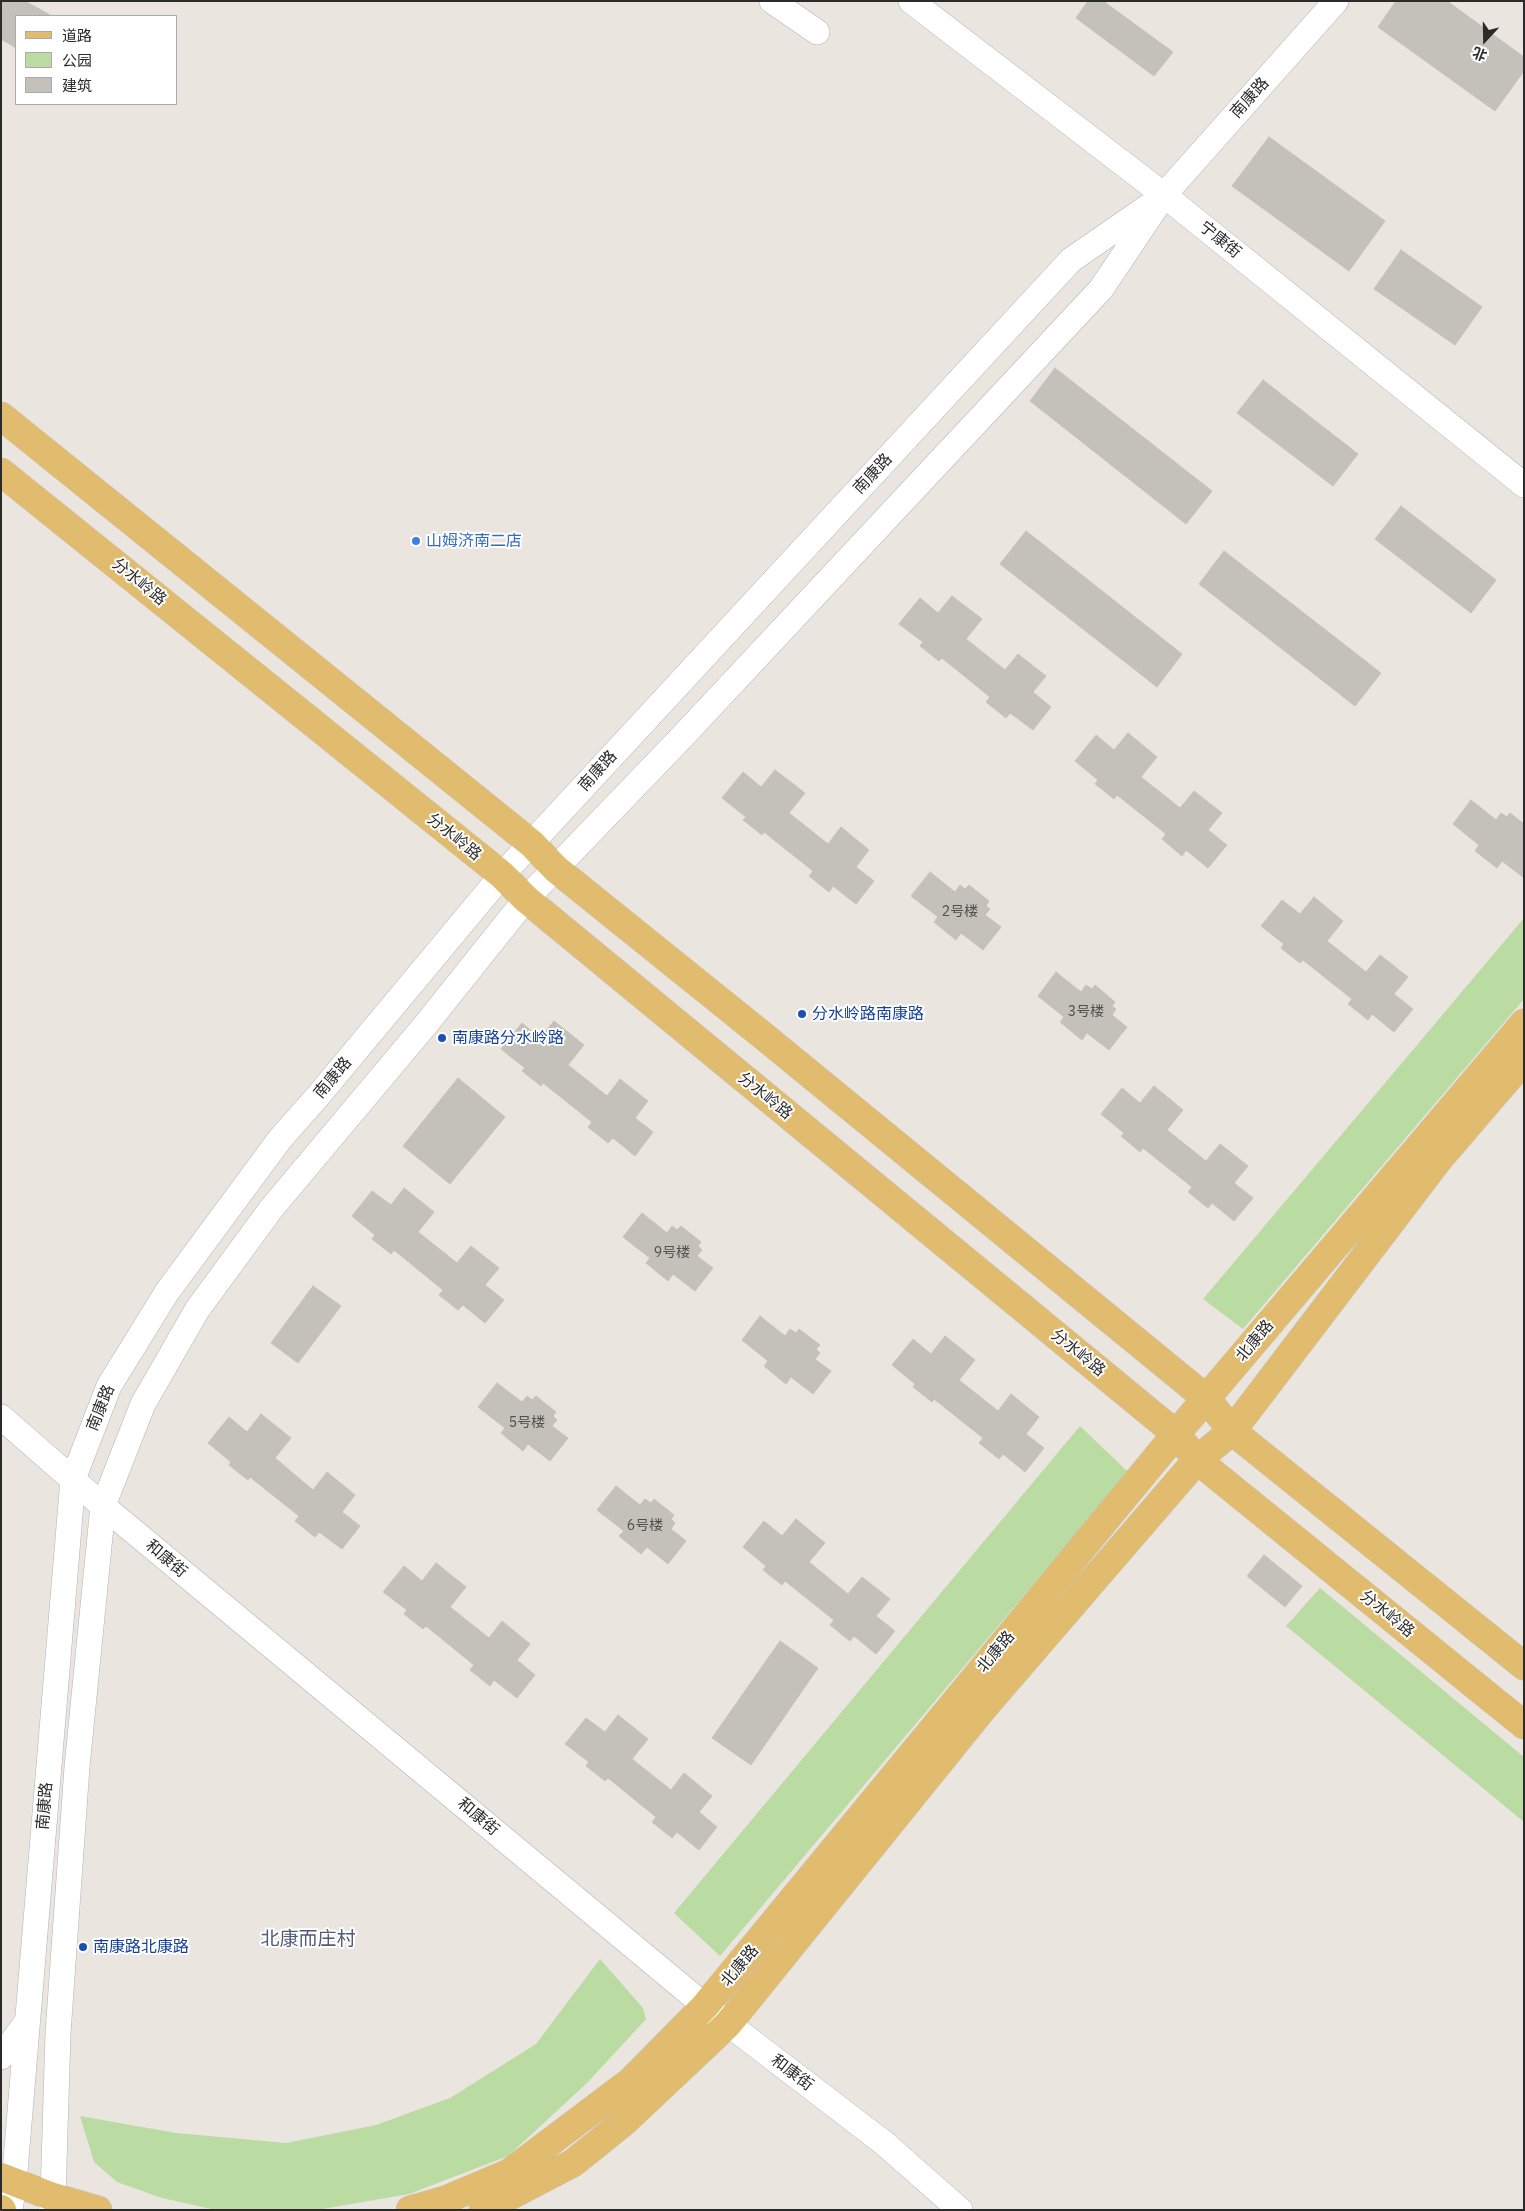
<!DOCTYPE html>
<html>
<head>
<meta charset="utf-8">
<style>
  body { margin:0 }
  #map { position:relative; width:1525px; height:2211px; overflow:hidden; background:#ebe5df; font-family:"IBM Plex Sans","Noto Sans SC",sans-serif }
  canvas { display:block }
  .frame { position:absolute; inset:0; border:2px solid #2b2b2b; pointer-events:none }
  .legend { position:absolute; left:15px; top:15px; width:162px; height:90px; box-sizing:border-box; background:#fff; border:1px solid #aaa; margin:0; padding:6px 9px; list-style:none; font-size:15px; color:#2b2b2b }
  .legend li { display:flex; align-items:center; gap:10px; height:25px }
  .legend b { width:25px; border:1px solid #aaa }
  .north { position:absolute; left:1460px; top:15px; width:50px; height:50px; -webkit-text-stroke:4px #fff; paint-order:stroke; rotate:201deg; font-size:14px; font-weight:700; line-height:20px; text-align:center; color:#2b2b2b }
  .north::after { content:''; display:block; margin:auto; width:18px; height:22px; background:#2b2b2b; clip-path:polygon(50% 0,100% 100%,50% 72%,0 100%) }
</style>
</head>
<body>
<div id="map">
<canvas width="1525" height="2211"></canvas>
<div class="frame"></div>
<ul class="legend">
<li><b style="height:6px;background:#e1bc6f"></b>道路</li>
<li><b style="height:14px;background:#badba2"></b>公园</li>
<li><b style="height:14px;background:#c4c0ba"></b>建筑</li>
</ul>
<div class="north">北</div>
</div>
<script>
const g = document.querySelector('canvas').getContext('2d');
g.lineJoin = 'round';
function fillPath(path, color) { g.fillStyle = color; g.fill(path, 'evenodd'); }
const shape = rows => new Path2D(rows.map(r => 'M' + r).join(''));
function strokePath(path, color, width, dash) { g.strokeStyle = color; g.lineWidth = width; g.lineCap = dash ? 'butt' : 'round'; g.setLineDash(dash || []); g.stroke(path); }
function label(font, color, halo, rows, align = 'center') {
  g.font = font + ' "IBM Plex Sans","Noto Sans SC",sans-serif'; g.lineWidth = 4; g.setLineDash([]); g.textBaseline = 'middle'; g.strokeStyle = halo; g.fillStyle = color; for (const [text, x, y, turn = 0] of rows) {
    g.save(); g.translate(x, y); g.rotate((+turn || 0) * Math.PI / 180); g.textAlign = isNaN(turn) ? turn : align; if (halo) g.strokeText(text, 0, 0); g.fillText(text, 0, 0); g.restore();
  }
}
fillPath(shape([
  [1524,918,1524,999,1243,1329,1203,1299],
  [1080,1426,1128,1472,720,1956,674,1913],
  [1320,1588,1524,1757,1524,1822,1286,1626],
  [600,1959,643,2008,646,2019,587,2083,508,2156,409,2194,317,2210,216,2210,162,2198,117,2182,94,2162,80,2116,176,2133,286,2143,376,2125,450,2098,536,2044]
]), '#badba2');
const building = shape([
  [1,1,25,1,52,16,16,16,16,48,1,39,1,1],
  [1088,1,1103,1,1173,52,1154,76,1076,18,1088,1],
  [1396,1,1447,1,1524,57,1524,71,1495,111,1378,27,1396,1],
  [1269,137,1385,221,1349,271,1232,186,1269,137],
  [1401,250,1482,307,1455,345,1374,289,1401,250],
  [1055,368,1212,491,1186,524,1030,401,1055,368],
  [1263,380,1358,454,1333,486,1237,413,1263,380],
  [1401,506,1496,580,1471,613,1375,539,1401,506],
  [1026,531,1182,654,1157,687,1000,564,1026,531],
  [1224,551,1381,673,1355,706,1199,584,1224,551],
  [952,596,982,619,966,639,1005,670,1018,654,1046,676,1033,692,1051,707,1033,730,1010,713,1006,718,986,702,990,697,942,658,939,661,920,646,923,642,899,624,920,598,938,613,952,596],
  [1128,733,1157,757,1141,777,1180,808,1194,791,1222,813,1208,830,1227,845,1208,868,1186,850,1182,856,1162,839,1166,834,1117,795,1114,799,1095,784,1098,780,1075,761,1096,735,1114,750,1128,733],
  [775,770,805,793,789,813,828,844,841,827,869,850,856,867,874,881,856,904,833,886,829,892,809,876,813,871,764,832,762,835,743,820,746,817,722,798,743,772,761,787,775,770],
  [1471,800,1496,820,1501,813,1507,817,1510,813,1524,824,1524,878,1502,861,1497,868,1475,851,1479,845,1453,824,1471,800],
  [930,872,955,892,960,885,965,889,969,885,989,901,986,906,990,909,985,915,1001,927,983,950,961,933,956,940,934,922,938,917,911,896,930,872],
  [1314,897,1343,921,1327,941,1366,972,1380,955,1408,977,1394,994,1413,1009,1394,1032,1372,1014,1368,1020,1348,1004,1352,999,1303,960,1300,963,1281,948,1284,944,1261,926,1282,900,1300,914,1314,897],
  [1056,972,1081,992,1086,985,1092,989,1095,985,1115,1002,1112,1006,1116,1009,1112,1015,1127,1027,1109,1050,1087,1033,1082,1040,1060,1022,1064,1017,1038,996,1056,972],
  [554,1021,584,1045,568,1065,607,1096,620,1079,648,1101,635,1118,653,1132,635,1156,613,1138,608,1143,588,1127,592,1122,543,1083,541,1086,522,1071,525,1068,501,1049,522,1023,540,1038,554,1021],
  [458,1078,505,1117,450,1184,403,1146,458,1078],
  [1154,1086,1183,1110,1167,1130,1206,1161,1220,1144,1248,1166,1234,1183,1253,1198,1234,1221,1212,1203,1208,1208,1188,1192,1192,1187,1143,1148,1140,1152,1121,1136,1124,1133,1101,1114,1122,1088,1140,1103,1154,1086],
  [404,1188,434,1212,418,1232,457,1263,471,1246,499,1268,485,1285,504,1300,485,1323,463,1305,458,1310,439,1295,443,1290,394,1250,391,1254,372,1239,375,1235,352,1216,372,1191,391,1205,404,1188],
  [642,1213,667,1233,672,1226,677,1230,681,1226,701,1242,698,1246,702,1250,697,1256,713,1268,695,1291,673,1274,668,1281,646,1263,650,1258,623,1237,642,1213],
  [313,1286,341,1306,298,1363,271,1343,313,1286],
  [760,1316,785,1336,790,1329,796,1333,799,1329,820,1345,816,1349,820,1353,815,1359,831,1371,813,1394,791,1377,786,1384,764,1366,768,1361,742,1340,760,1316],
  [945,1336,975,1360,959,1380,998,1411,1011,1394,1039,1417,1026,1434,1044,1448,1025,1472,1003,1454,999,1459,979,1443,983,1438,934,1399,932,1402,913,1387,915,1384,892,1365,913,1339,931,1354,945,1336],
  [497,1383,522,1402,527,1396,532,1400,536,1396,556,1412,553,1416,557,1420,552,1426,568,1438,550,1461,528,1444,523,1451,501,1433,505,1428,478,1407,497,1383],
  [261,1414,291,1438,275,1458,313,1490,327,1472,355,1495,342,1512,360,1526,342,1549,319,1532,315,1537,295,1521,299,1516,250,1477,248,1480,229,1465,231,1462,208,1443,229,1417,247,1432,261,1414],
  [616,1486,640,1505,645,1499,651,1503,654,1499,674,1515,671,1519,675,1523,671,1529,686,1541,668,1564,647,1547,641,1554,619,1536,624,1531,597,1510,616,1486],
  [796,1519,825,1543,809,1562,848,1594,862,1577,890,1599,876,1616,895,1631,876,1654,854,1636,850,1641,830,1625,834,1620,785,1581,782,1585,763,1570,766,1566,743,1547,764,1521,782,1536,796,1519],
  [1264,1555,1302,1586,1285,1607,1247,1576,1264,1555],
  [436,1563,466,1587,450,1607,489,1638,502,1621,530,1644,517,1660,535,1675,517,1698,494,1680,490,1686,470,1670,474,1665,426,1626,423,1629,404,1614,407,1610,383,1592,404,1566,422,1581,436,1563],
  [780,1641,818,1668,751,1765,712,1738,780,1641],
  [618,1715,648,1739,632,1759,671,1790,684,1773,712,1796,699,1812,717,1827,699,1850,677,1832,672,1838,652,1822,656,1817,608,1778,605,1781,586,1766,589,1762,565,1744,586,1718,605,1732,618,1715]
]);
fillPath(building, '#c4c0ba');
strokePath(building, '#c7c1b9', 1);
const minor = shape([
  [772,1,817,32],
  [911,1,1164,195,1524,485],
  [1,1417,103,1506,705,2006,884,2143,960,2210],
  [1,2057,26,2023],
  [10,2210,14,2183,73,1479,109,1386,167,1292,280,1139,318,1096,502,875,1071,260,1152,204],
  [51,2210,53,2197,58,2033,77,1767,103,1506,143,1404,197,1310,271,1209,427,1023,526,899,681,738,1101,289,1164,195,1336,1]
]);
const major = shape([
  [1,416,532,844,556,869,761,1034,1207,1399,1232,1431,1524,1666],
  [1,472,502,875,526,899,1176,1434,1197,1460,1524,1725],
  [1,2177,53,2197,98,2210],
  [1,2209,2,2210],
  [410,2210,445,2200,509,2173,631,2081,705,2006,1176,1434,1524,1023],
  [483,2210,573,2163,624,2122,728,2024,985,1706,1197,1460,1232,1431,1439,1159,1524,1060]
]);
strokePath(minor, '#b0b2ba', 26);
strokePath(major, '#c4c4c4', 29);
strokePath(minor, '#fff', 25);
strokePath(major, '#e1bc6f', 28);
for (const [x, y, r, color] of [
  [416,541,5,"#3f7fe0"],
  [802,1014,5,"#1a4fb4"],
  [442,1038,5,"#1a4fb4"],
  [83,1947,5,"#1a4fb4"]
]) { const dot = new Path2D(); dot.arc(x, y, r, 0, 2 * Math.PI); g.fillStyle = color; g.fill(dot); strokePath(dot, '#fff', 2); }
label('14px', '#51504f', null, [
  ["2号楼",960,912],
  ["3号楼",1086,1012],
  ["9号楼",672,1253],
  ["5号楼",527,1423],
  ["6号楼",645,1526]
]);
label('16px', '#2b2b2b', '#fff', [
  ["南康路",1250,98,-48],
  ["宁康街",1220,240,39],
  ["南康路",873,474,-47],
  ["分水岭路",139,582,39],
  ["南康路",598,771,-48],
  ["分水岭路",454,837,39],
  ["南康路",333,1078,-50],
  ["分水岭路",765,1096,39],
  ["北康路",1255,1341,-50],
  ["分水岭路",1078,1353,39],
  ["南康路",101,1408,-68],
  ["和康街",166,1559,40],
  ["分水岭路",1387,1614,39],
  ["北康路",996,1652,-50],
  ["南康路",45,1806,-85],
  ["和康街",478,1817,40],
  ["北康路",740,1966,-50],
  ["和康街",792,2073,37]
]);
label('16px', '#366cbe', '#fff', [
  ["山姆济南二店",426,541]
], 'left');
label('16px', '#164399', '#fff', [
  ["分水岭路南康路",812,1014],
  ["南康路分水岭路",452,1038],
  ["南康路北康路",93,1947]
], 'left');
label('19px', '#515b77', '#fff', [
  ["北康而庄村",308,1940]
]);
</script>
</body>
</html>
